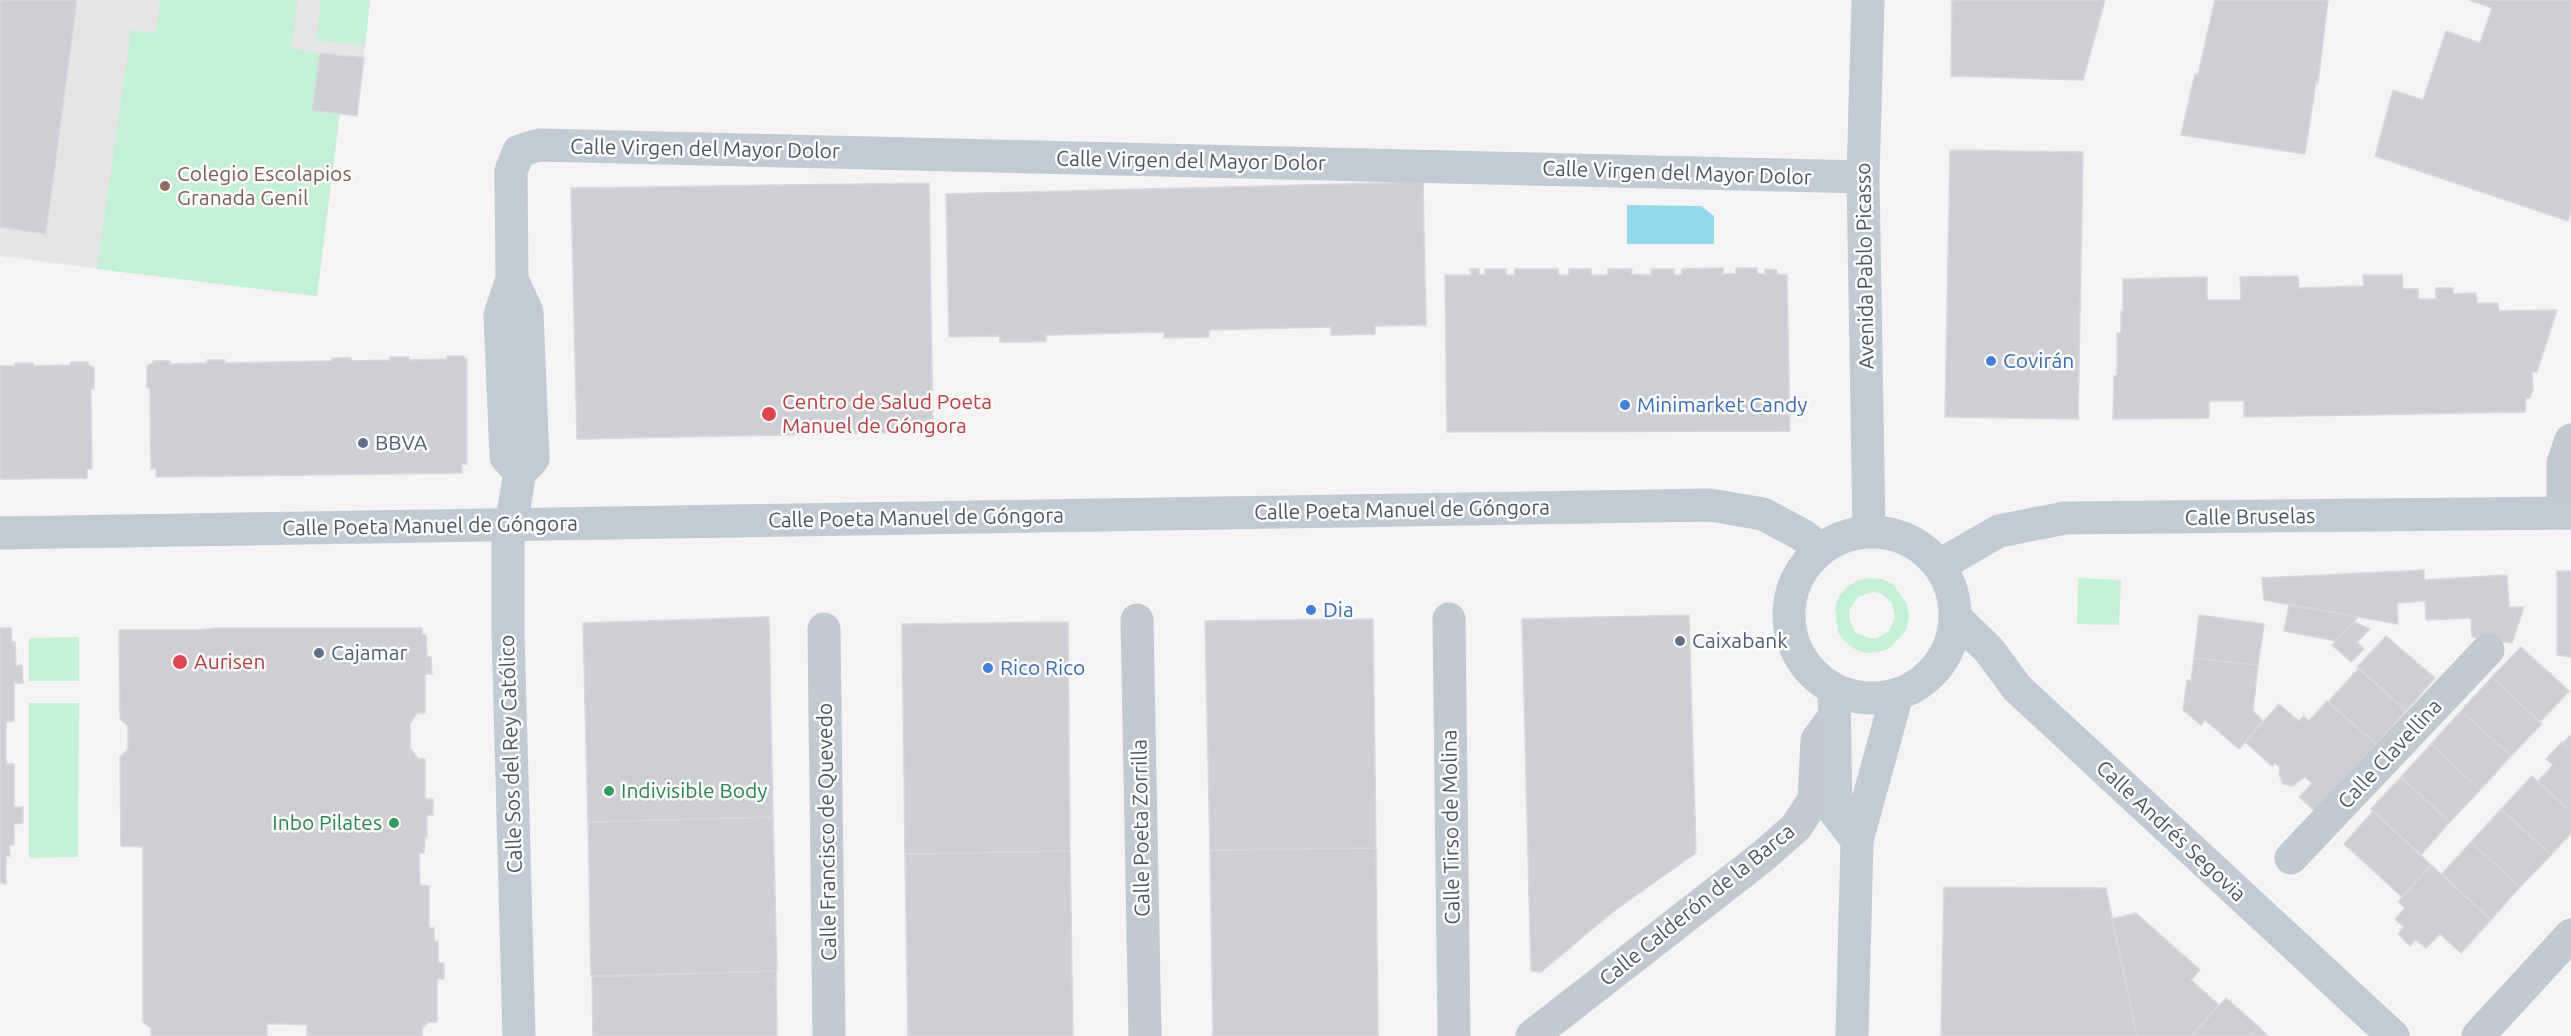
<!DOCTYPE html>
<html>
<head>
<meta charset="utf-8">
<style>
  body { margin:0 }
  canvas { display:block; background:#f5f3f3 }
</style>
</head>
<body>
<canvas width="2571" height="1036"></canvas>
<script>
const g = document.querySelector('canvas').getContext('2d');
g.lineJoin = 'round';
function fillPath(path, color) { g.fillStyle = color; g.fill(path, 'evenodd'); }
const shape = rows => new Path2D(rows.map(r => 'M' + r).join(''));
function strokePath(path, color, width, dash) { g.strokeStyle = color; g.lineWidth = width; g.lineCap = dash ? 'butt' : 'round'; g.setLineDash(dash || []); g.stroke(path); }
function label(font, color, halo, rows, align = 'center') {
  g.font = font + ' Ubuntu,sans-serif'; g.lineWidth = 5; g.setLineDash([]); g.textBaseline = 'middle'; g.strokeStyle = halo; g.fillStyle = color; for (const [text, x, y, turn = 0] of rows) {
    g.save(); g.translate(x, y); g.rotate((+turn || 0) * Math.PI / 180); g.textAlign = isNaN(turn) ? turn : align; if (halo) g.strokeText(text, 0, 0); g.fillText(text, 0, 0); g.restore();
  }
}
fillPath(shape([
  [0,0,370,0,357,116,339,113,317,296,0,256]
]), '#e6e4e5');
fillPath(shape([
  [160,0,298,0,291,49,320,53,312,109,340,113,317,296,97,269,131,30,156,33],
  [321,0,370,0,365,46,316,40],
  [1870,578,1882,579,1893,584,1907,604,1909,616,1907,629,1890,648,1879,652,1866,653,1855,649,1845,642,1838,632,1835,608,1839,596,1847,587,1858,580],
  [1872,592,1881,593,1892,603,1895,618,1889,631,1877,638,1869,638,1855,632,1849,618,1849,610,1858,597],
  [2078,578,2121,580,2119,625,2077,624],
  [79,637,79,681,29,681,29,638],
  [29,703,79,703,78,857,29,858]
]), '#c3f1d5');
fillPath(shape([
  [1627,205,1701,206,1714,216,1714,244,1627,244]
]), '#90daee');
const building = shape([
  [0,0,77,0,46,234,0,227,0,0],
  [1952,0,2105,0,2083,80,1951,76,1952,0],
  [2215,0,2328,0,2318,83,2316,82,2305,154,2181,135,2195,74,2198,75,2215,0],
  [2469,0,2571,0,2571,211,2568,221,2375,156,2393,90,2423,100,2446,31,2480,43,2492,8,2469,0],
  [320,53,364,58,357,116,312,110,320,53],
  [1950,150,2083,152,2078,419,1945,417,1950,150],
  [1423,182,1426,325,1375,326,1375,334,1331,335,1331,327,1209,330,1209,337,1164,338,1164,332,1046,335,1046,341,1028,342,1000,342,1000,336,949,337,946,194,1423,182],
  [929,183,933,432,577,439,571,188,929,183],
  [1723,268,1723,274,1736,274,1736,268,1757,268,1757,274,1765,274,1765,269,1777,270,1777,274,1787,275,1790,431,1447,432,1445,275,1471,275,1470,269,1479,269,1479,275,1485,275,1485,269,1506,269,1506,275,1514,275,1515,269,1558,269,1558,275,1569,275,1569,269,1591,269,1591,275,1608,275,1608,269,1632,269,1631,274,1651,275,1651,269,1674,269,1674,275,1682,275,1682,269,1723,268],
  [2363,275,2402,275,2403,289,2418,289,2418,299,2436,299,2436,288,2453,288,2453,294,2476,293,2477,303,2498,303,2499,311,2557,310,2537,372,2532,372,2533,389,2530,398,2526,398,2525,412,2244,417,2244,401,2209,401,2209,418,2113,419,2114,376,2117,376,2117,333,2121,333,2121,311,2123,311,2123,279,2207,277,2207,300,2241,300,2240,277,2298,276,2299,288,2364,286,2363,275],
  [447,356,464,356,464,359,467,359,467,464,462,464,462,473,156,477,156,468,151,469,150,388,147,388,147,367,149,364,153,364,153,361,170,361,170,364,206,363,207,360,225,360,225,363,332,361,332,358,351,358,351,361,390,360,390,357,409,357,409,360,447,359,447,356],
  [71,362,88,362,88,365,94,368,94,389,91,389,92,469,87,469,87,478,0,479,0,366,15,366,15,363,33,363,34,366,70,365,71,362],
  [2424,570,2424,580,2507,575,2509,607,2524,607,2512,643,2472,637,2471,618,2426,620,2425,601,2397,603,2398,624,2264,600,2262,578,2424,570],
  [2557,571,2571,571,2571,657,2557,655,2557,571],
  [2289,605,2337,613,2358,617,2336,641,2284,631,2289,605],
  [1689,615,1696,853,1614,911,1541,972,1531,971,1522,619,1689,615],
  [2199,615,2264,624,2258,665,2194,658,2199,615],
  [769,617,773,817,588,822,583,623,769,617],
  [1373,619,1376,848,1210,850,1205,621,1373,619],
  [1068,622,1070,851,905,854,902,624,1068,622],
  [2354,622,2370,629,2357,642,2364,649,2351,662,2332,645,2354,622],
  [0,628,11,628,12,642,15,642,16,666,22,665,23,683,14,683,14,721,6,722,6,764,14,764,14,807,23,807,23,823,14,824,14,845,9,845,10,856,6,856,6,884,0,883,0,628],
  [219,628,422,628,422,635,426,635,427,657,431,657,432,674,425,674,425,713,417,713,410,724,410,748,418,759,425,759,425,799,433,799,433,815,427,815,427,837,425,836,424,853,419,853,420,885,429,886,429,928,434,928,434,942,438,941,438,963,444,963,444,979,437,979,437,1022,428,1022,422,1029,422,1036,307,1036,307,1025,284,1024,267,1024,267,1036,151,1036,151,1028,143,1022,143,847,121,846,120,757,128,749,128,726,120,719,119,630,195,630,219,628],
  [2386,636,2435,678,2406,711,2357,667,2386,636],
  [2521,647,2569,691,2540,722,2492,677,2521,647],
  [2194,658,2258,665,2253,711,2263,721,2239,749,2205,720,2201,725,2183,710,2187,680,2191,681,2194,658],
  [2359,668,2406,711,2376,744,2328,702,2359,668],
  [2492,677,2542,724,2511,756,2461,711,2492,677],
  [2327,701,2376,744,2316,812,2299,797,2312,783,2305,777,2293,786,2283,784,2279,774,2280,768,2275,763,2272,766,2245,742,2279,704,2299,721,2304,716,2309,721,2327,701],
  [2461,711,2511,756,2480,790,2431,744,2461,711],
  [2571,734,2571,751,2563,743,2571,734],
  [2562,742,2571,751,2571,812,2538,781,2553,765,2546,759,2562,742],
  [2431,744,2480,790,2450,822,2401,777,2431,744],
  [2532,776,2571,812,2571,833,2551,855,2501,809,2532,776],
  [2401,777,2450,822,2421,855,2371,809,2401,777],
  [2501,809,2551,855,2520,887,2471,842,2501,809],
  [2373,811,2431,865,2402,897,2344,844,2373,811],
  [773,817,777,971,591,976,588,822,773,817],
  [2471,842,2520,887,2491,920,2442,874,2471,842],
  [1376,848,1378,1036,1213,1036,1210,850,1376,848],
  [1070,851,1073,1036,908,1036,905,854,1070,851],
  [2431,865,2491,920,2461,953,2440,934,2426,948,2416,940,2410,946,2398,934,2404,927,2395,919,2405,908,2398,902,2431,865],
  [1944,887,2106,888,2137,1036,1941,1036,1944,887],
  [2136,913,2200,970,2191,980,2219,1005,2191,1036,2137,1036,2112,919,2136,913],
  [776,971,777,1036,593,1036,592,977,776,971],
  [2226,998,2259,1027,2251,1036,2191,1036,2226,998],
  [2259,1027,2268,1036,2251,1036,2259,1027]
]);
fillPath(building, '#cdcfd5');
strokePath(building, '#d7d9de', 1.5);
strokePath(shape([
  [2563,513,2563,463,2571,440],
  [1449,619,1454,1036],
  [1137,620,1145,1036],
  [824,629,829,1036],
  [2291,858,2488,650],
  [1532,1036,1762,857,1796,827,1814,800,1817,740,1834,717],
  [2478,1036,2571,935]
]), '#c1cad2', 33);
strokePath(shape([
  [1868,0,1863,177,1869,531],
  [512,279,527,312,533,459,520,472,508,543,508,632,519,1036],
  [520,472,506,457,500,315,512,279,511,171,519,151,539,145,1863,177],
  '1789 615a83 83 0 1 1 166 0a83 83 0 1 1-166 0Z',
  [0,533,1710,505,1763,514,1804,536,1820,550],
  [1940,565,1999,531,2065,518,2571,513],
  [1956,618,1989,650,2017,688,2393,1036],
  [1834,690,1836,813,1857,840],
  [1852,1036,1857,840,1897,695]
]), '#c1cbd6', 33);
for (const [x, y, r, color] of [
  [165,186,6,"#8d6e63"],
  [1991,361,6,"#3f7fe0"],
  [1625,405,6,"#3f7fe0"],
  [769,414,8,"#e0444e"],
  [363,443,6,"#5c6f8a"],
  [1311,610,6,"#3f7fe0"],
  [1680,641,6,"#5c6f8a"],
  [319,653,6,"#5c6f8a"],
  [180,662,8,"#e0444e"],
  [988,668,6,"#3f7fe0"],
  [609,791,6,"#2e9e5b"],
  [394,823,6,"#2e9e5b"]
]) { const dot = new Path2D(); dot.arc(x, y, r, 0, 2 * Math.PI); g.fillStyle = color; g.fill(dot); strokePath(dot, '#fff', 2); }
label('21px', '#4a5661', '#fff', [
  ["Calle Virgen del Mayor Dolor",705,149,1],
  ["Calle Virgen del Mayor Dolor",1191,161,1],
  ["Calle Virgen del Mayor Dolor",1677,173,2],
  ["Avenida Pablo Picasso",1865,266,-91],
  ["Calle Poeta Manuel de Góngora",1402,510,-1],
  ["Calle Bruselas",2250,517,-1],
  ["Calle Poeta Manuel de Góngora",916,518,-1],
  ["Calle Poeta Manuel de Góngora",430,526,-1],
  ["Calle Sos del Rey Católico",511,754,-92],
  ["Calle Clavellina",2390,754,-47],
  ["Calle Tirso de Molina",1451,827,-91],
  ["Calle Poeta Zorrilla",1141,828,-91],
  ["Calle Andrés Segovia",2171,831,43],
  ["Calle Francisco de Quevedo",827,832,-91],
  ["Calle Calderón de la Barca",1697,905,-39]
]);
label('21px', '#785e54', '#fff', [
  ["Colegio Escolapios",177,174],
  ["Granada Genil",177,198]
], 'left');
label('21px', '#366cbe', '#fff', [
  ["Covirán",2003,361],
  ["Minimarket Candy",1637,405],
  ["Dia",1323,610],
  ["Rico Rico",1000,668]
], 'left');
label('21px', '#be3a42', '#fff', [
  ["Centro de Salud Poeta",782,402],
  ["Manuel de Góngora",782,426],
  ["Aurisen",194,662]
], 'left');
label('21px', '#4e5e75', '#fff', [
  ["BBVA",375,443],
  ["Caixabank",1692,641],
  ["Cajamar",331,653]
], 'left');
label('21px', '#27864d', '#fff', [
  ["Indivisible Body",621,791],
  ["Inbo Pilates",382,823,"right"]
], 'left');
</script>
</body>
</html>
